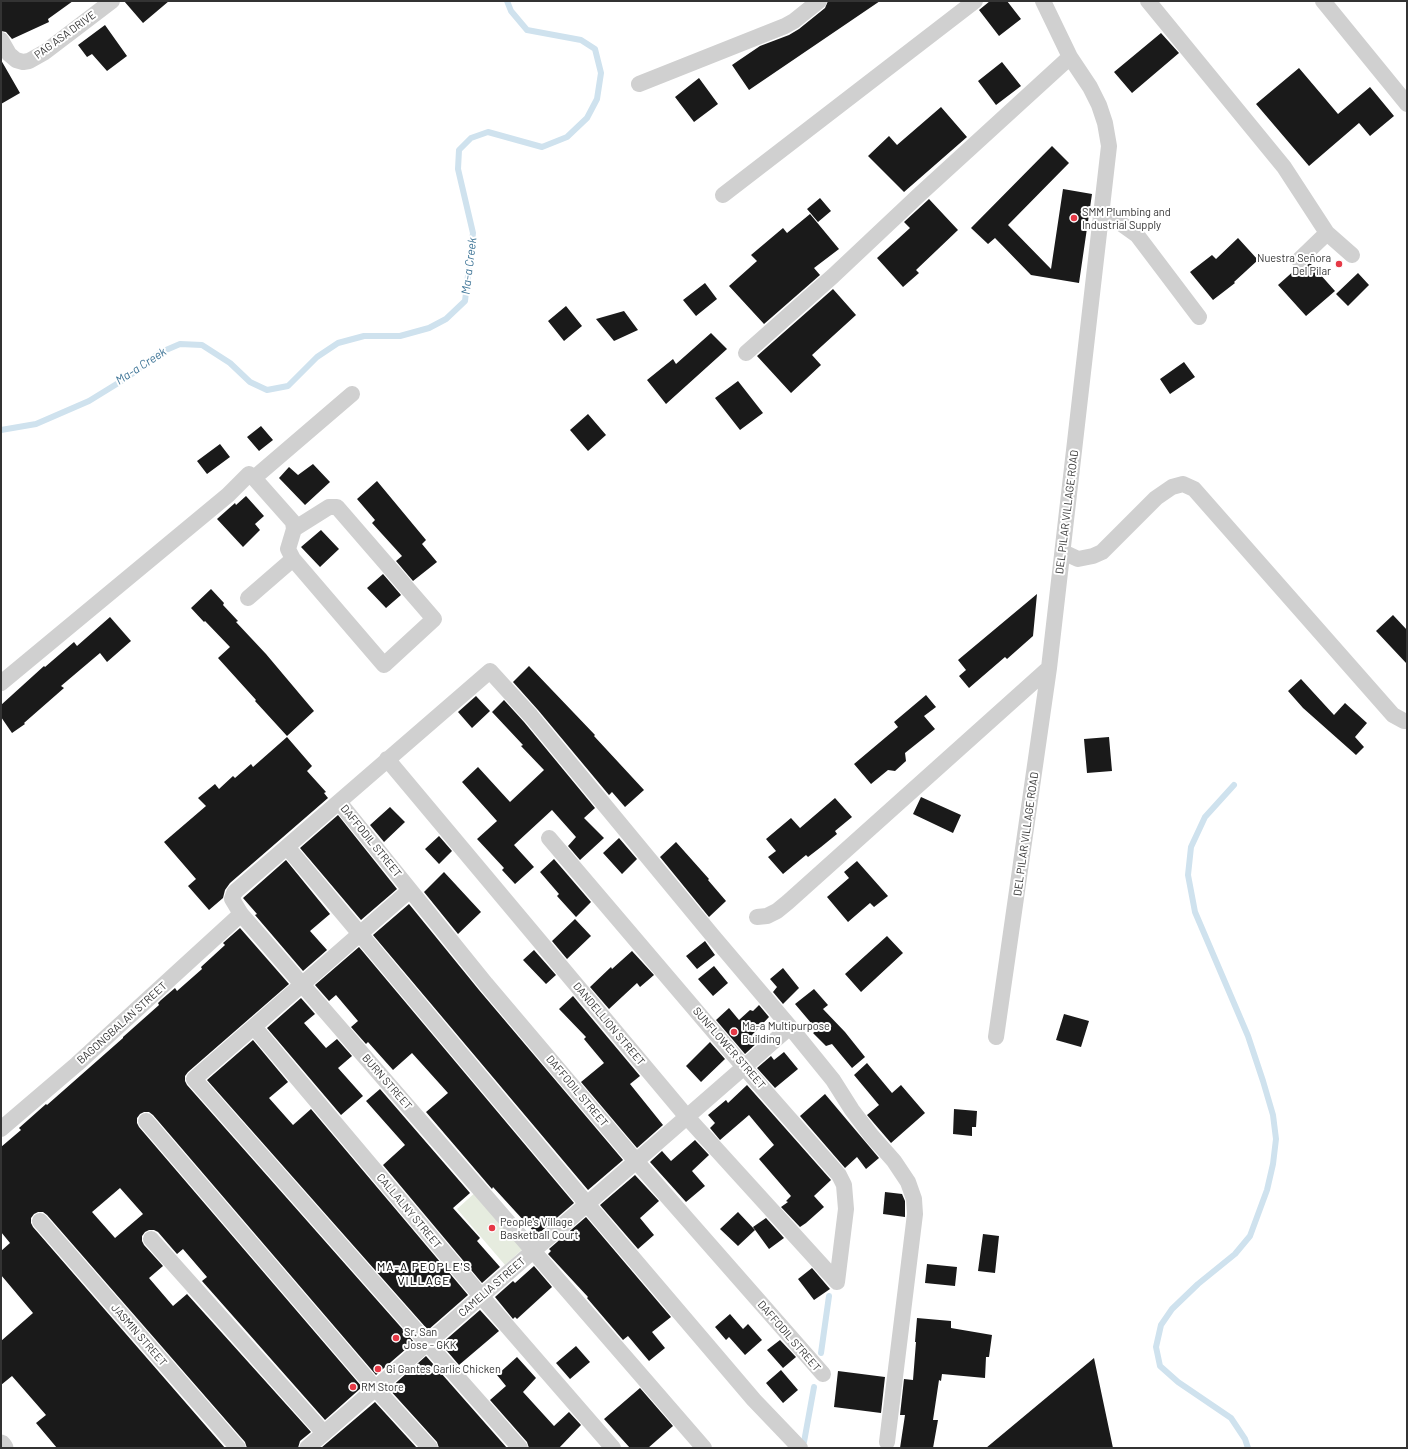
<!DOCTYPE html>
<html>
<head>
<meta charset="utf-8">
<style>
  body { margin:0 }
  #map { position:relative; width:1408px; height:1449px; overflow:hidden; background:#fff; font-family:Barlow,sans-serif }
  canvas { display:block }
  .frame { position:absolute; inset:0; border:2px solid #333; pointer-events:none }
</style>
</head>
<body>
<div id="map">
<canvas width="1408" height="1449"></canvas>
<div class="frame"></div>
</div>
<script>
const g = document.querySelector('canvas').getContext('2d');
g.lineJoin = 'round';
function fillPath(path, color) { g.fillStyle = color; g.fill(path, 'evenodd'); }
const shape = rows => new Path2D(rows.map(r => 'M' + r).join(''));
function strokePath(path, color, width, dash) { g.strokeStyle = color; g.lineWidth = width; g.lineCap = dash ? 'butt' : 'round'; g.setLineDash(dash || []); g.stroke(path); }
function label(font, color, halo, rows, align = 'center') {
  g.font = font + ' Barlow,sans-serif'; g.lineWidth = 4; g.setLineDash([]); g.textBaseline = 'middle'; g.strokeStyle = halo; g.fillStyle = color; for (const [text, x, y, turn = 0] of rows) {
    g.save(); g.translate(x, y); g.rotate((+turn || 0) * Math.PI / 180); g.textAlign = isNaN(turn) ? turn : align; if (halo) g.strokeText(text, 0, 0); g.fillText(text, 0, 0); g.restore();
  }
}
fillPath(shape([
  [478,1190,526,1246,505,1265,457,1209]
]), '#e6ecdf');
strokePath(shape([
  [1,430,36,424,89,401,128,377,159,353,180,344,202,345,230,363,250,382,267,390,288,386,317,357,338,343,364,336,400,336,429,328,446,319,465,301,473,233,458,169,459,150,471,138,488,132,542,147,567,137,587,118,597,99,601,73,595,49,581,40,527,30,511,11,507,1],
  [1234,785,1205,817,1191,847,1188,875,1195,912,1248,1036,1263,1081,1273,1115,1276,1139,1273,1164,1267,1190,1250,1236,1235,1254,1198,1284,1172,1309,1161,1325,1156,1347,1160,1366,1178,1382,1231,1418,1245,1439,1248,1448],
  [821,1353,829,1296],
  [804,1442,814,1387]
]), '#cfe2ee', 6);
fillPath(shape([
  [1,1,73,1,48,19,49,22,12,39,6,32,1,31],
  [124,1,169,1,143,23],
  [828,1,880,1,749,90,732,65,760,46,789,35,799,29,825,8],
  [990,1,1007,1,1021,19,999,36,979,10],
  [105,25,127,56,107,71,92,54,87,57,78,45],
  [1161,33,1179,53,1132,93,1114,72],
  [1,60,20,93,1,104],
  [1002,62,1021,86,996,105,978,81],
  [1299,68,1338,114,1370,87,1394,116,1370,136,1359,123,1309,166,1256,104],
  [699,78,718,104,694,122,675,97],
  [941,107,967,137,904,192,868,156,889,136,897,145],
  [1052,146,1069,163,1008,225,1051,269,1063,189,1092,194,1079,283,1031,275,995,238,988,244,971,228],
  [820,198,831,211,818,222,807,209],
  [929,199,958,230,916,270,919,273,903,287,877,258,910,228,904,222],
  [810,214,839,249,814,268,820,275,764,324,729,286,757,261,751,255,783,228,787,233],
  [1238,238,1258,260,1234,282,1235,283,1213,300,1190,272,1212,255,1216,259],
  [1310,263,1335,291,1306,316,1278,285,1296,269,1302,269],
  [1358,273,1369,285,1348,306,1336,294],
  [705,283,717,299,696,316,683,300],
  [833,289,856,315,812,355,821,365,791,393,757,356],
  [566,306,582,326,564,341,548,321],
  [624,311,638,330,614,341,596,319],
  [711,333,727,349,666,404,647,380,673,359,676,364],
  [1184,362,1195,377,1170,394,1160,379],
  [738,381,763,413,740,430,715,398],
  [588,414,606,435,588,451,570,430],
  [261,426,273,440,259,451,247,437],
  [220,444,230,457,207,474,197,461],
  [313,464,330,482,305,505,279,478,289,467,298,475],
  [377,481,426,540,422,544,437,562,413,581,396,561,402,556,372,523,375,520,357,499],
  [246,496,264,516,255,524,260,530,243,547,217,519,235,503,236,505],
  [321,530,339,549,320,567,301,547],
  [383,574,401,595,386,608,367,588],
  [211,589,224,603,223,605,238,621,236,622,266,654,314,711,287,736,255,701,256,700,218,658,230,647,205,621,204,622,191,608],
  [1037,594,1033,636,1007,659,1005,657,969,688,959,676,966,670,958,660],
  [1393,615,1407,630,1407,664,1376,631],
  [110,617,131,641,107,662,100,653,61,686,64,688,24,723,25,724,12,733,1,717,1,705,44,666,45,667,74,642,77,646],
  [529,666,595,735,594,736,644,790,625,807,612,792,609,795,538,710,513,682],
  [1301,679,1334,715,1345,703,1367,723,1355,737,1364,747,1356,755,1303,708,1288,691],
  [926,695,936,707,924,716,935,729,905,753,906,761,895,771,888,770,871,784,854,764,898,727,894,722],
  [476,696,490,711,472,728,458,712],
  [504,700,524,722,595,808,584,818,604,838,580,860,568,846,576,837,552,810,514,845,534,867,515,884,502,870,504,868,477,839,497,821,462,782,478,767,510,802,544,770,521,746,523,745,492,712],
  [287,737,312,766,307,771,326,792,324,793,328,798,230,883,225,890,223,898,209,910,188,886,196,879,164,842,206,806,198,798,215,784,219,789,233,776,235,778,251,764,253,767],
  [1109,737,1112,771,1087,773,1084,739],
  [921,797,961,815,953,833,913,814],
  [835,798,852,817,835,831,837,834,821,847,808,857,806,855,783,874,768,857,776,851,766,839,791,818,800,828],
  [390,807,405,822,384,842,370,825],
  [338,815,397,889,361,920,300,848],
  [439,836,452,851,439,864,425,849],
  [619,838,637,859,622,874,603,853],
  [676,842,709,879,708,880,726,901,709,917,660,857],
  [554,859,591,902,576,917,557,896,559,894,540,872],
  [286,860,330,914,310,931,327,950,303,971,255,915,257,914,243,898],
  [857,861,888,896,874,907,870,903,848,922,827,897,849,878,844,872],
  [444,872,481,912,458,934,424,892],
  [409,904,479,990,623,1160,588,1190,373,935],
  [575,919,591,936,567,959,552,941],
  [240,928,289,984,188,1072,185,1076,185,1081,187,1085,414,1342,376,1375,153,1115,149,1112,144,1112,140,1114,137,1118,137,1123,139,1127,362,1387,325,1420,202,1281,207,1277,183,1249,177,1254,158,1232,154,1230,149,1230,145,1232,142,1236,142,1241,144,1245,163,1266,149,1278,173,1306,187,1294,311,1432,300,1441,298,1448,247,1448,245,1442,47,1215,43,1212,38,1212,34,1214,31,1218,31,1223,33,1227,225,1448,57,1448,36,1423,46,1415,12,1376,1,1385,1,1341,33,1313,1,1275,1,1251,10,1243,1,1232,1,1147,21,1130,19,1128,46,1104,47,1105,123,1038,123,1037,159,1005,158,1003,161,1000,175,988,177,991,202,969,201,967,225,945,223,943],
  [120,1188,143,1214,115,1238,92,1212],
  [887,936,903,953,861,992,845,974],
  [705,941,715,955,697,969,686,956],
  [359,947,574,1203,537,1235,493,1187,492,1189,426,1112,448,1093,412,1053,393,1070,368,1042,366,1044,351,1027,358,1021,336,995,329,1001,315,985],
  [534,950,556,975,546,984,523,960],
  [632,951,654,975,640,987,637,983,609,1009,590,987,611,967,612,969],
  [714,966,728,983,713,996,698,979],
  [783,968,799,988,783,1004,773,992,777,987,770,979],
  [814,989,828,1005,823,1009,845,1032,865,1057,852,1068,832,1044,826,1046,813,1033,817,1030,795,1004],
  [573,996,640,1076,630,1084,663,1125,637,1148,581,1082,604,1063,584,1039,586,1037,559,1009],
  [301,998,315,1014,304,1023,326,1048,337,1039,352,1056,338,1068,363,1096,341,1115,267,1028],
  [759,1005,769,1017,752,1035,758,1042,745,1054,716,1020,729,1008,739,1020,750,1010,753,1011],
  [1064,1014,1089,1021,1081,1047,1056,1040],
  [253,1040,288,1082,269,1098,293,1125,311,1109,468,1295,428,1330,207,1080],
  [710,1042,725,1059,701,1082,686,1066],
  [784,1052,798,1069,775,1088,757,1068,771,1056,774,1060],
  [867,1063,892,1093,901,1085,925,1113,891,1143,867,1115,879,1105,854,1075],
  [747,1085,831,1180,814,1196,824,1207,806,1223,800,1227,781,1207,788,1202,786,1201,791,1196,759,1159,774,1145,749,1115,720,1140,710,1128,715,1123,708,1115,726,1100,728,1103],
  [380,1089,470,1193,453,1208,480,1238,477,1241,500,1267,482,1283,383,1165,405,1145,366,1101],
  [825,1094,879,1158,866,1169,857,1157,845,1168,800,1116],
  [954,1109,977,1111,976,1127,972,1127,972,1136,953,1134],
  [695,1140,709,1155,692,1171,705,1186,686,1202,650,1162,662,1151,671,1161],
  [635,1175,659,1201,640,1218,654,1235,638,1249,600,1205],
  [885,1192,902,1194,905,1201,905,1217,883,1214],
  [738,1212,755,1230,738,1246,720,1229],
  [586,1217,671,1317,652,1332,665,1348,649,1361,628,1336,623,1340,587,1298,588,1297,548,1254,551,1251,549,1249],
  [766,1218,784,1238,769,1249,753,1227],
  [983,1234,999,1236,995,1273,978,1271],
  [927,1264,957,1267,955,1286,925,1283],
  [534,1266,552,1287,517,1319,515,1317,513,1319,495,1297,513,1281,515,1283],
  [812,1268,830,1289,814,1300,798,1279],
  [480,1310,499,1331,459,1365,441,1344],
  [730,1314,743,1329,748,1324,762,1340,745,1355,729,1337,726,1340,715,1327],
  [917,1318,951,1321,951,1328,992,1335,989,1357,986,1357,985,1378,942,1374,941,1381,939,1380,933,1420,938,1420,933,1448,900,1448,905,1415,900,1415,904,1379,913,1380,916,1342,915,1342],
  [780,1340,796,1357,783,1368,767,1350],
  [576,1346,590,1362,570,1379,556,1363],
  [426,1356,507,1448,439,1448,437,1442,389,1389],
  [517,1357,536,1378,523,1392,554,1426,569,1412,581,1425,559,1448,529,1448,527,1442,490,1400,506,1386,497,1375],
  [1094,1358,1113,1448,986,1448],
  [781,1370,798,1390,783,1403,766,1383],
  [838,1371,885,1377,881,1413,834,1407],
  [640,1388,673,1426,648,1448,630,1448,604,1419],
  [375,1402,417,1448,321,1448]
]), '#1a1a1a');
strokePath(shape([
  [1148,1,1284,167,1327,233,1352,255],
  [1323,1,1407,104],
  [1,40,9,54,16,60,23,62,29,61,45,52,112,1],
  [639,84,785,26,794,21,819,1],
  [723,195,975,1],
  [1102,210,1137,235,1199,317],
  [1299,260,1327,233],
  [746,353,833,276,919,195,1070,57],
  [254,478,352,394],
  [1063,552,1078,559,1093,556,1102,552,1156,498,1172,487,1183,484,1194,489,1393,715,1404,721,1407,721],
  [248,598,293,559],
  [1,683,228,495,249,474,254,478,293,522,294,529,288,549,293,559,384,665,434,619,337,507,329,507,294,529],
  [387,759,687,1117,837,1282],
  [339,802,486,984,636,1161,823,1374],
  [549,838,744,1067,839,1175,844,1185,846,1209,837,1282],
  [287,847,587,1204,754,1400,800,1448],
  [410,890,194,1079,520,1448],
  [757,917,767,916,777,911,788,902,1049,668],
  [254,1027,481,1296,613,1448],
  [996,1037,1049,668,1109,146,1105,123,1099,105,1090,87,1070,57,1043,1],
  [146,1121,375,1388,430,1448],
  [1,1129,77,1064,241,914],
  [40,1221,238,1448],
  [151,1239,324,1433],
  [307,1448,790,1027],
  [704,1448,241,914,232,899,234,893,237,890,490,671,531,716,712,935,790,1027,833,1080,852,1110,871,1135,894,1161,908,1182,914,1199,915,1214,887,1442]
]), '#d0d0d0', 16);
strokePath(shape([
  [1,1445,3,1448]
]), '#d0d0d0', 21);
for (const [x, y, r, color] of [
  [1074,218,4,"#e63946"],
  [1339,264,4,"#e63946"],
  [734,1032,4,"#e63946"],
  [492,1228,4,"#e63946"],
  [396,1338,4,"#e63946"],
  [378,1369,4,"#e63946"],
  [353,1387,4,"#e63946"]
]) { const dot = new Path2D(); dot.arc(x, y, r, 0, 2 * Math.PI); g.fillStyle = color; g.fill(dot); strokePath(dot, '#fff', 1.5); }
label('11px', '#333', '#fff', [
  ["PAG ASA DRIVE",65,35,-36],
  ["DEL PILAR VILLAGE ROAD",1067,512,-83],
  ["DEL PILAR VILLAGE ROAD",1026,834,-82],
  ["DAFFODIL STREET",371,841,51],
  ["BAGONGBALAN STREET",122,1023,-42],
  ["DANDELLION STREET",609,1024,50],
  ["SUNFLOWER STREET",729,1048,49],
  ["BURN STREET",387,1082,49],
  ["DAFFODIL STREET",577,1091,50],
  ["CALLALNY STREET",409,1211,50],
  ["CAMELIA STREET",492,1287,-41],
  ["JASMIN STREET",139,1335,49],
  ["DAFFODIL STREET",789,1336,49]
]);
label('11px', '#333', '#fff', [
  ["SMM Plumbing and",1082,212],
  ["Industrial Supply",1082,225],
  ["Nuestra Señora",1331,258,"right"],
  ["Del Pilar",1331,271,"right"],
  ["Ma-a Multipurpose",742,1026],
  ["Building",742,1039],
  ["People's Village",500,1222],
  ["Basketball Court",500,1235],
  ["Sr. San",404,1332],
  ["Jose - GKK",404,1345],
  ["Gi Gantes Garlic Chicken",386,1369],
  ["RM Store",361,1387]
], 'left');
label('italic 12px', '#3f7597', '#fff', [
  ["Ma-a Creek",469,266,-83],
  ["Ma-a Creek",141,366,-33]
]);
g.letterSpacing = '1px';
label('12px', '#000', '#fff', [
  ["MA-A PEOPLE'S",424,1267],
  ["VILLAGE",424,1281]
]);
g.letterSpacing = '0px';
</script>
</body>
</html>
